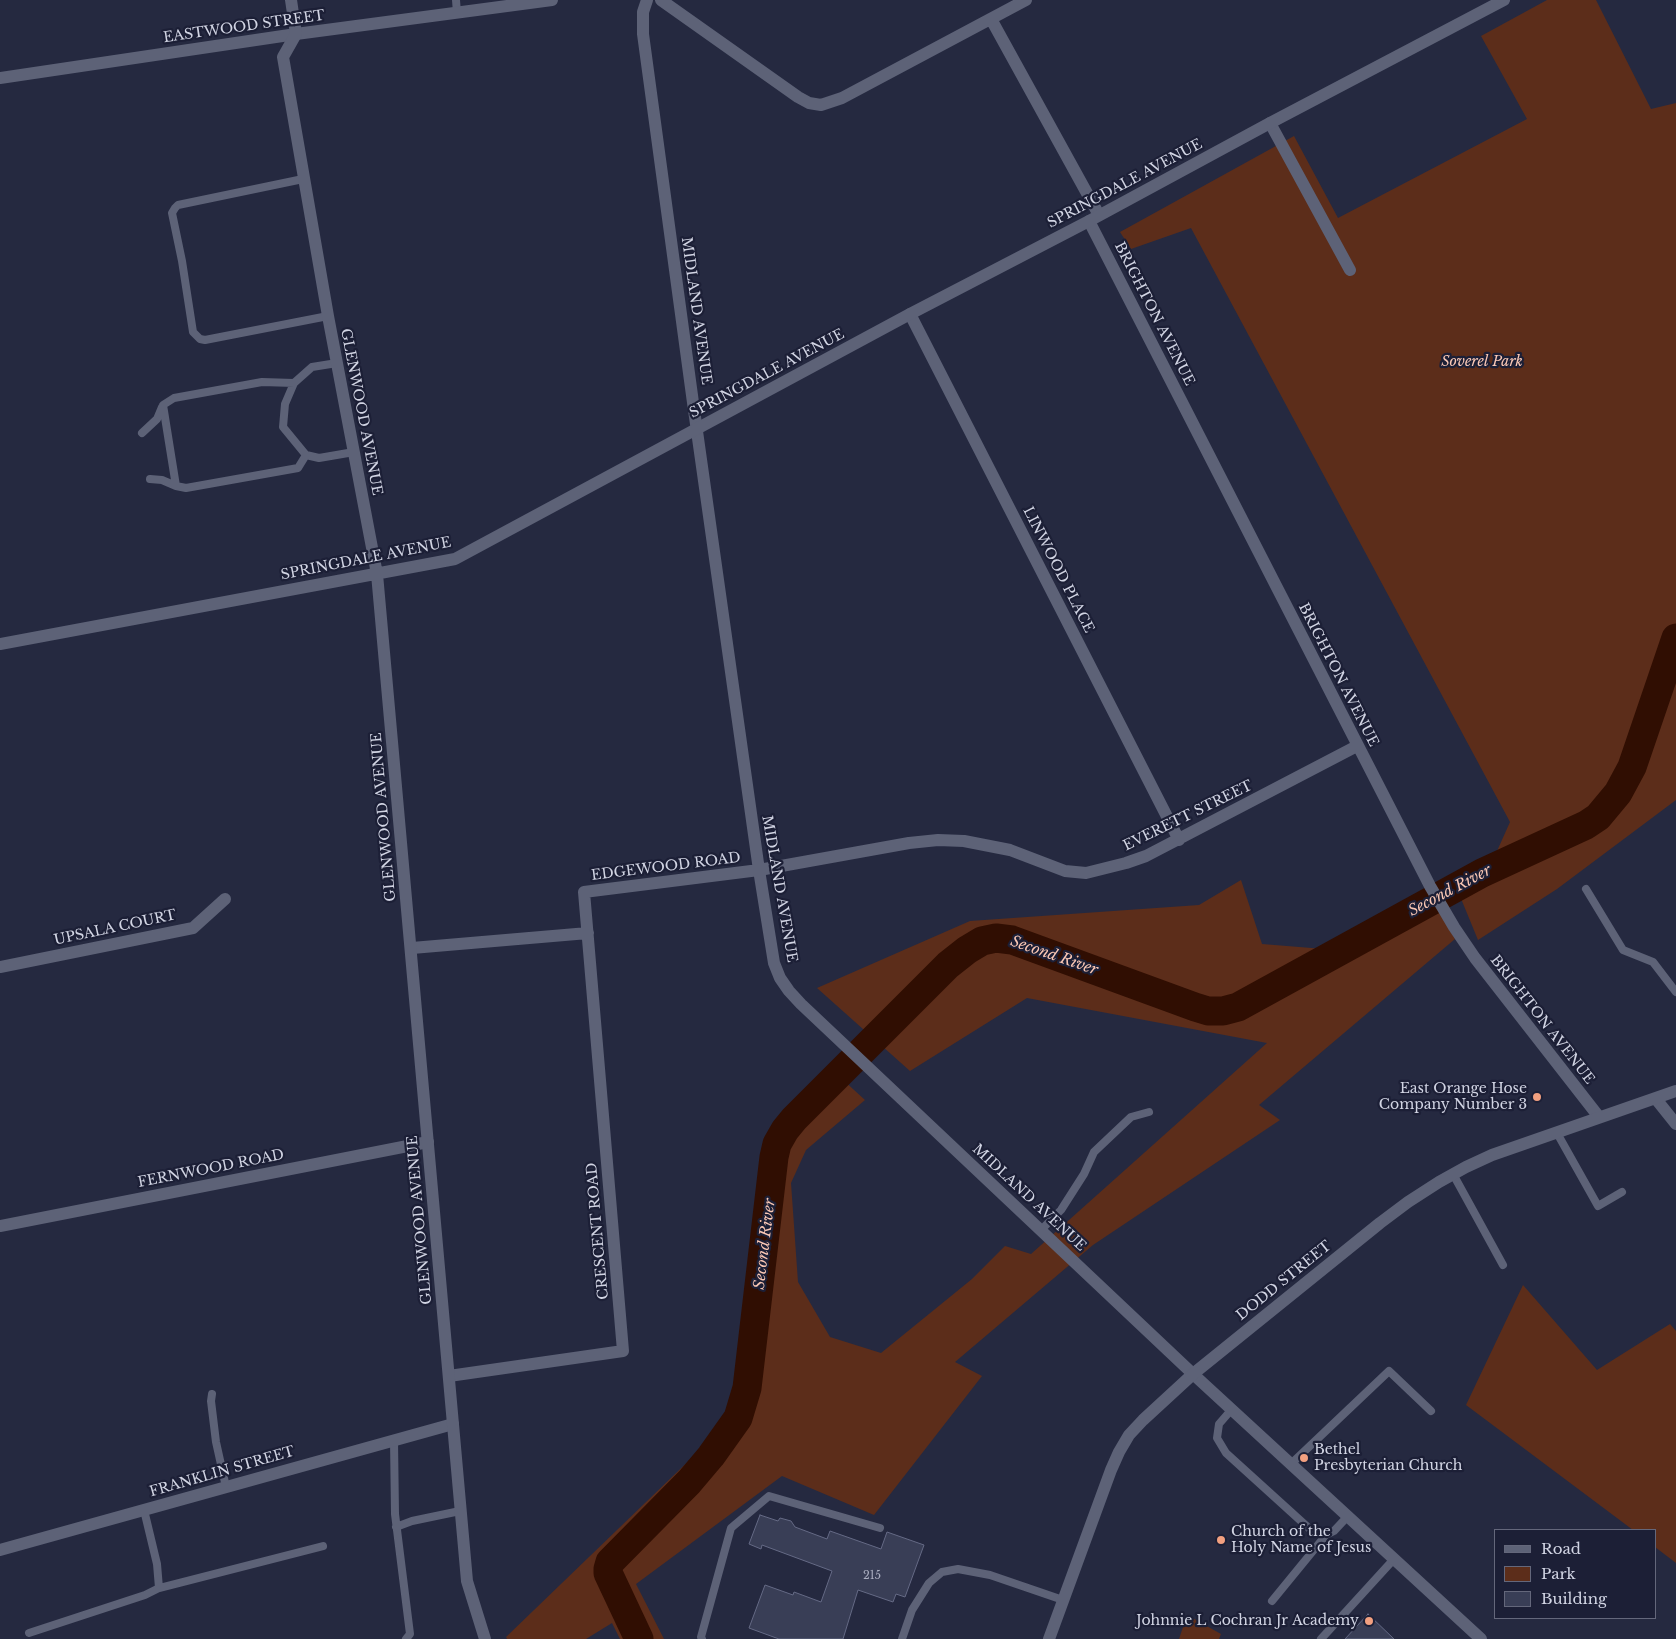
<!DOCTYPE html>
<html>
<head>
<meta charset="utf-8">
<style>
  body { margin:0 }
  #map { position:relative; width:1676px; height:1639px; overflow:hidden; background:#252940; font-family:"Libre Baskerville",serif }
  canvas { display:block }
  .legend { position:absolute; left:1494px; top:1529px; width:162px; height:90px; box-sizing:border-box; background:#1c1f36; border:1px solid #64677b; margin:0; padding:6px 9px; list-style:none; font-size:15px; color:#d1d4e3 }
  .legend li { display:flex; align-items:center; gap:10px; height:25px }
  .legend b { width:25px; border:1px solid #64677b }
</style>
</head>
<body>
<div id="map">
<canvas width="1676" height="1639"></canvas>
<ul class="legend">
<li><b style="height:6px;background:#5d6277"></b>Road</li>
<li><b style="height:14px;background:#5c2d1a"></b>Park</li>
<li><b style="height:14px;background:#393e56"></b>Building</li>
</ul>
</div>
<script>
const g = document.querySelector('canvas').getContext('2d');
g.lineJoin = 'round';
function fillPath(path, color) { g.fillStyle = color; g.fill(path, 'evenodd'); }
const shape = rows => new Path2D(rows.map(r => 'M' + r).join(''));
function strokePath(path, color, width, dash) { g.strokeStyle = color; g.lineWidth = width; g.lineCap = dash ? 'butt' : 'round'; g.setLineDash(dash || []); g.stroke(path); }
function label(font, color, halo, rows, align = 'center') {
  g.font = font + ' "Libre Baskerville",serif'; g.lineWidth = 4.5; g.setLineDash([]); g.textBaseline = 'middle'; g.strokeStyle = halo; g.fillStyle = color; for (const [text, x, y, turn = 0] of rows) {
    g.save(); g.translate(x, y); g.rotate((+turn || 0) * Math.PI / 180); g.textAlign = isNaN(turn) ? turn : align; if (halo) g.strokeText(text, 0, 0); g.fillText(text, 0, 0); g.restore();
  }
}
fillPath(shape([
  [1547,0,1596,0,1651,109,1676,103,1676,800,1557,889,1478,940,1455,884,1493,860,1510,822,1191,228,1131,249,1120,232,1294,136,1338,218,1527,119,1481,36],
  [1241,880,1262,944,1324,949,1428,892,1455,939,1259,1105,1280,1120,1093,1245,955,1362,982,1376,874,1515,782,1476,636,1584,664,1639,620,1639,612,1623,586,1639,507,1639,506,1637,729,1422,771,1151,841,1078,865,1100,806,1150,791,1183,798,1282,830,1337,881,1353,972,1279,1005,1246,1031,1254,1267,1043,1027,998,910,1071,817,988,970,921,1199,905],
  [1523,1285,1597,1370,1670,1324,1676,1331,1676,1563,1655,1547,1655,1530,1633,1530,1466,1405],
  [1187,1615,1221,1634,1219,1639,1179,1639]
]), '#5c2d1a');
strokePath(shape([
  [639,1639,608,1573,608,1569,610,1562,689,1482,711,1456,738,1418,747,1388,774,1157,777,1144,785,1130,794,1119,948,965,967,950,982,941,996,938,1012,940,1195,1007,1208,1011,1223,1011,1238,1007,1482,873,1586,825,1598,817,1618,793,1632,767,1676,638]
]), '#300e02', 29);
const building = shape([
  [760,1515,778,1521,780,1518,791,1521,795,1527,827,1539,830,1531,881,1549,887,1532,924,1545,905,1597,896,1594,893,1602,858,1590,843,1639,779,1639,749,1628,765,1585,793,1595,794,1592,821,1602,832,1571,762,1545,761,1549,749,1544,760,1515],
  [1368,1614,1394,1639,1345,1639,1368,1614]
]);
fillPath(building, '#393e56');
strokePath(building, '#656a85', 1);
strokePath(shape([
  [456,0,457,13],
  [303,179,178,205,175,208,172,213,182,261,193,332,200,339,205,340,328,316],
  [337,363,312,367,294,383,285,404,283,427,306,455,319,458,354,452],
  [294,383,262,382,174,398,163,405,176,486,186,488,298,468,306,455],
  [142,433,157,419,162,407],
  [150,479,162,480,176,486],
  [1586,889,1623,950,1653,962,1676,992],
  [1557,1133,1598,1206,1622,1192],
  [1453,1174,1503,1265],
  [1041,1230,1061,1210,1084,1174,1094,1152,1131,1117,1149,1112],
  [212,1394,211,1401,216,1442,226,1487],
  [1232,1409,1219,1424,1217,1438,1226,1453,1312,1531,1326,1535,1334,1531,1348,1516],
  [394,1440,395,1514,410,1634,406,1639],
  [1292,1463,1389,1371,1431,1411],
  [396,1527,412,1521,460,1511],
  [159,1588,323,1546],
  [1272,1601,1326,1535],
  [29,1633,145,1595,159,1588,157,1564,144,1510],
  [702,1639,701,1637,731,1528,769,1496,880,1528],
  [902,1639,912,1610,929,1583,942,1572,958,1569,990,1575,1063,1600],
  [1321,1639,1394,1559]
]), '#5d6277', 8);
strokePath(shape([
  [647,0,643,12,643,34,694,410,759,870,774,963,780,978,789,991,801,1004,1193,1374,1481,1639],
  [661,0,798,97,809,103,821,105,842,98,1026,0],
  [991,19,1099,215],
  [0,78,296,34,552,0],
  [1270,123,1350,270],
  [1089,221,1430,886,1454,927,1475,958,1599,1117],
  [910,314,1179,840],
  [412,948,588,933],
  [0,967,193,928,225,899],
  [1656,1099,1676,1124],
  [0,1226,428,1142],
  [449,1376,623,1351,584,892,759,870,909,843,938,840,964,841,1010,850,1065,871,1086,873,1126,863,1146,856,1357,746],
  [0,1550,453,1424]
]), '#5d6277', 12);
strokePath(shape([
  [291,0,296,34,283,57,328,316,377,574,467,1581,485,1639],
  [0,644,455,559,910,314,1089,221,1270,123,1504,0],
  [1049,1639,1111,1470,1119,1452,1129,1435,1143,1420,1193,1374,1380,1223,1408,1202,1439,1182,1466,1167,1492,1155,1676,1091]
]), '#5d6277', 12);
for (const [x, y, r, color] of [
  [1537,1097,5,"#f2a080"],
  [1304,1458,5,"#f2a080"],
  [1221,1540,5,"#f2a080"],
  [1369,1621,5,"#f2a080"]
]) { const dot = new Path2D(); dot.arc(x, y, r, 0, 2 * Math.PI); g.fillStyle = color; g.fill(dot); strokePath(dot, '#1c1f36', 2); }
label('11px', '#abaec0', null, [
  ["215",872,1576]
]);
label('14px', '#d1d4e3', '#1c1f36', [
  ["EASTWOOD STREET",244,27,-8],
  ["SPRINGDALE AVENUE",1125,184,-28],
  ["MIDLAND AVENUE",696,311,82],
  ["BRIGHTON AVENUE",1154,314,63],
  ["SPRINGDALE AVENUE",767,374,-28],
  ["GLENWOOD AVENUE",361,412,79],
  ["SPRINGDALE AVENUE",366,559,-11],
  ["LINWOOD PLACE",1058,570,63],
  ["BRIGHTON AVENUE",1338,675,63],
  ["EVERETT STREET",1188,816,-26],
  ["GLENWOOD AVENUE",384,817,-95],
  ["EDGEWOOD ROAD",666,867,-7],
  ["MIDLAND AVENUE",779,889,80],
  ["UPSALA COURT",115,928,-12],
  ["BRIGHTON AVENUE",1542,1020,52],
  ["FERNWOOD ROAD",211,1169,-11],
  ["MIDLAND AVENUE",1029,1198,43],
  ["GLENWOOD AVENUE",420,1220,-95],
  ["CRESCENT ROAD",598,1231,-95],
  ["DODD STREET",1284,1281,-39],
  ["FRANKLIN STREET",222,1472,-16]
]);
label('italic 14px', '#fcc9b6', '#1c1f36', [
  ["Soverel Park",1482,362]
]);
label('14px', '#d1d4e3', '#1c1f36', [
  ["East Orange Hose",1527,1089],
  ["Company Number 3",1527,1105],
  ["Bethel",1314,1450,"left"],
  ["Presbyterian Church",1314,1466,"left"],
  ["Church of the",1231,1532,"left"],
  ["Holy Name of Jesus",1231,1548,"left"],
  ["Johnnie L Cochran Jr Academy",1359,1621]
], 'right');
label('italic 15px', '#fac7b4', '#1c1f36', [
  ["Second River",1450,891,-28],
  ["Second River",1054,956,19],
  ["Second River",765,1244,-83]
]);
</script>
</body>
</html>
